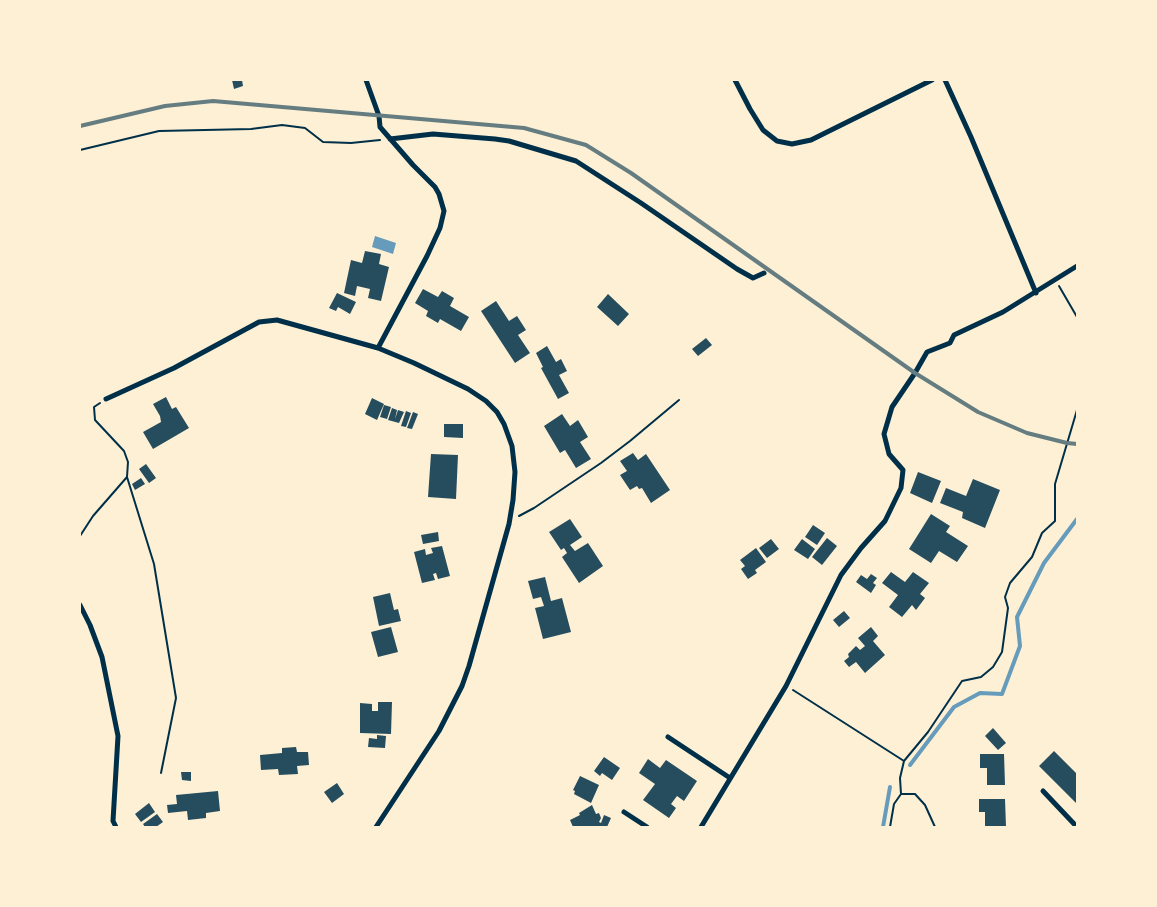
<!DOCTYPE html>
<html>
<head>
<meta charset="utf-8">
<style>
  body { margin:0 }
  #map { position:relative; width:1157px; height:907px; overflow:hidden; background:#fdf0d5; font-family:Ubuntu,sans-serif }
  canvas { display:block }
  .frame { position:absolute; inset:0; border:81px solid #fdf0d5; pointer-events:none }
</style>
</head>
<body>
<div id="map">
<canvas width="1157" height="907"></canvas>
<div class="frame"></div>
</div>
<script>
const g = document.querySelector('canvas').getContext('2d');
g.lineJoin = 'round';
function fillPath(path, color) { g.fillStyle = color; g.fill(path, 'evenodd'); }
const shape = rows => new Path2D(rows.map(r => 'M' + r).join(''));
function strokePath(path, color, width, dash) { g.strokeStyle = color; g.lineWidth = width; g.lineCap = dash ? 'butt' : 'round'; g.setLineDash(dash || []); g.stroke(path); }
fillPath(shape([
  [375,236,396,243,393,254,372,247]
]), '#669bbc');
strokePath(shape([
  [910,765,954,707,980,693,1002,694,1020,646,1017,617,1044,563,1077,519],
  [883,827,890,787]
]), '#669bbc', 4);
fillPath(shape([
  [232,80,242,80,243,86,234,89],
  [365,251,381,254,379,264,389,267,381,301,368,298,370,289,357,286,355,296,344,293,351,260,362,263],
  [423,289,438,297,442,291,454,298,450,306,469,317,461,331,440,319,438,323,426,316,428,311,415,303],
  [337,293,356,302,350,314,338,307,336,311,329,308],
  [608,294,629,314,618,326,597,307],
  [496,301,509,321,517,316,526,330,518,335,530,353,515,363,481,311],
  [706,338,712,345,698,356,692,349],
  [547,346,556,362,561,359,567,371,559,375,569,393,558,399,541,368,543,367,536,353],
  [166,397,172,409,176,407,189,428,153,449,143,432,161,422,160,416,153,404],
  [372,398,384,404,377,420,365,414],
  [384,405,391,407,387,419,380,417],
  [392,408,397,410,395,419,398,410,404,412,399,423,388,420],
  [406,411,411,413,406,427,401,426],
  [413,412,418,414,412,429,407,428],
  [562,414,570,426,578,420,588,437,580,442,591,459,576,468,565,450,560,453,544,426],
  [444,424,463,424,463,438,444,437],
  [633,453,638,460,646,454,670,490,651,503,642,488,639,489,637,486,630,490,620,475,627,471,620,461],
  [431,454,458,455,456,499,428,497],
  [146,464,156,478,149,483,139,469],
  [918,472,941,481,932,503,910,493],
  [141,478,145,484,135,490,132,484],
  [973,479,1000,490,985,528,962,518,963,512,940,503,946,488,966,496],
  [931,514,950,526,946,532,968,546,957,562,939,551,931,563,909,549],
  [570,519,582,537,570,545,575,551,588,543,603,566,579,583,562,557,567,553,564,548,561,550,549,532],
  [813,525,825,533,817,545,805,537],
  [438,532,439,541,423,544,421,535],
  [827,538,837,546,822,565,812,557],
  [771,539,779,549,767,558,759,548],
  [802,539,815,549,808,559,794,550],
  [442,546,450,576,438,579,436,573,433,574,435,580,422,583,414,552,425,549,426,555,433,553,431,548],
  [756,548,766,562,755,570,757,573,748,579,741,569,745,566,740,560],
  [891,572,905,582,913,572,929,583,920,594,925,598,916,610,912,605,902,617,889,607,898,595,882,583],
  [871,574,877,578,873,583,876,585,871,593,856,582,861,575,867,579],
  [545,577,551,601,562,598,571,632,543,639,535,608,544,606,541,597,533,599,528,581],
  [390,593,394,610,398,609,401,621,379,626,373,597],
  [844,611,850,618,839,627,833,620],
  [391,627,398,652,378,657,371,632],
  [871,627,878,636,873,641,885,655,865,673,856,662,849,667,844,661,849,657,848,654,856,646,860,650,865,646,858,638],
  [378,702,392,702,391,734,360,733,360,703,372,704,372,711,378,711],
  [993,728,1006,743,998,750,985,736],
  [377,735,386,736,385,748,368,747,369,738,377,739],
  [296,747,297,752,308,752,309,765,297,766,298,774,279,775,278,769,261,770,260,755,282,753,282,748],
  [1054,751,1077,774,1077,804,1039,766],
  [980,754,1004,754,1005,785,987,785,987,768,980,768],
  [604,757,620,768,612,780,602,773,600,776,594,771],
  [648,759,660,768,666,760,697,781,684,801,677,796,671,804,676,808,669,818,643,800,655,784,639,773],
  [181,772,191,772,191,781,182,780],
  [580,776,599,785,591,803,574,794,575,791,573,790],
  [337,783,344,794,332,803,324,792],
  [218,791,220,811,206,813,206,818,188,820,187,811,168,813,167,805,177,804,176,795],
  [979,799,1005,799,1006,827,985,827,985,812,979,812],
  [149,803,155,812,141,822,135,814],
  [592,805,596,814,599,813,601,818,599,822,601,823,604,815,611,818,607,827,573,827,570,820,580,815,579,813],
  [157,814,163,822,156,827,145,827,143,824]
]), '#264d5e');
strokePath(shape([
  [80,150,159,131,251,129,282,125,305,128,323,142,351,143,380,140],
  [1059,286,1077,317],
  [127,477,154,564,176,698,161,773],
  [519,516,534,508,601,463,630,441,679,400],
  [80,536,93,516,127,477,128,462,124,451,95,420,94,407,100,403],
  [793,690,904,761],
  [890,827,894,804,901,794],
  [935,827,925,805,915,794,901,794,900,778,904,761,928,732,962,681,981,677,993,667,1002,652,1008,608,1005,597,1010,583,1032,557,1042,533,1055,521,1055,484,1077,410]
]), '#003049', 2);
strokePath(shape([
  [366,80,379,116,380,127,413,165,435,187,439,194,444,211,440,228,427,256,378,348],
  [735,80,750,109,763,130,777,141,792,144,811,140,932,80],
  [945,80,971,137,1036,293],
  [390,139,433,134,495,139,509,141,576,161,641,203,737,269,753,278,764,273],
  [106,399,174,368,259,322,277,320,378,348,414,363,468,389,486,401,497,412,504,424,512,446,515,472,513,500,509,524,469,666,462,686,439,731,376,827],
  [80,605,90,625,102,657,118,736,113,821,116,827],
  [668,737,730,778],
  [1043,791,1077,827],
  [624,812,647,827],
  [701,827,786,686,841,575,861,548,885,521,901,488,903,470,889,454,884,434,892,407,915,373,927,352,950,343,954,335,1003,312,1077,266]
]), '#003049', 5);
strokePath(shape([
  [80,126,165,106,213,101,524,128,586,145,631,173,915,373,978,412,1027,433,1067,443,1077,444]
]), '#657d81', 4);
</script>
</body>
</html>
